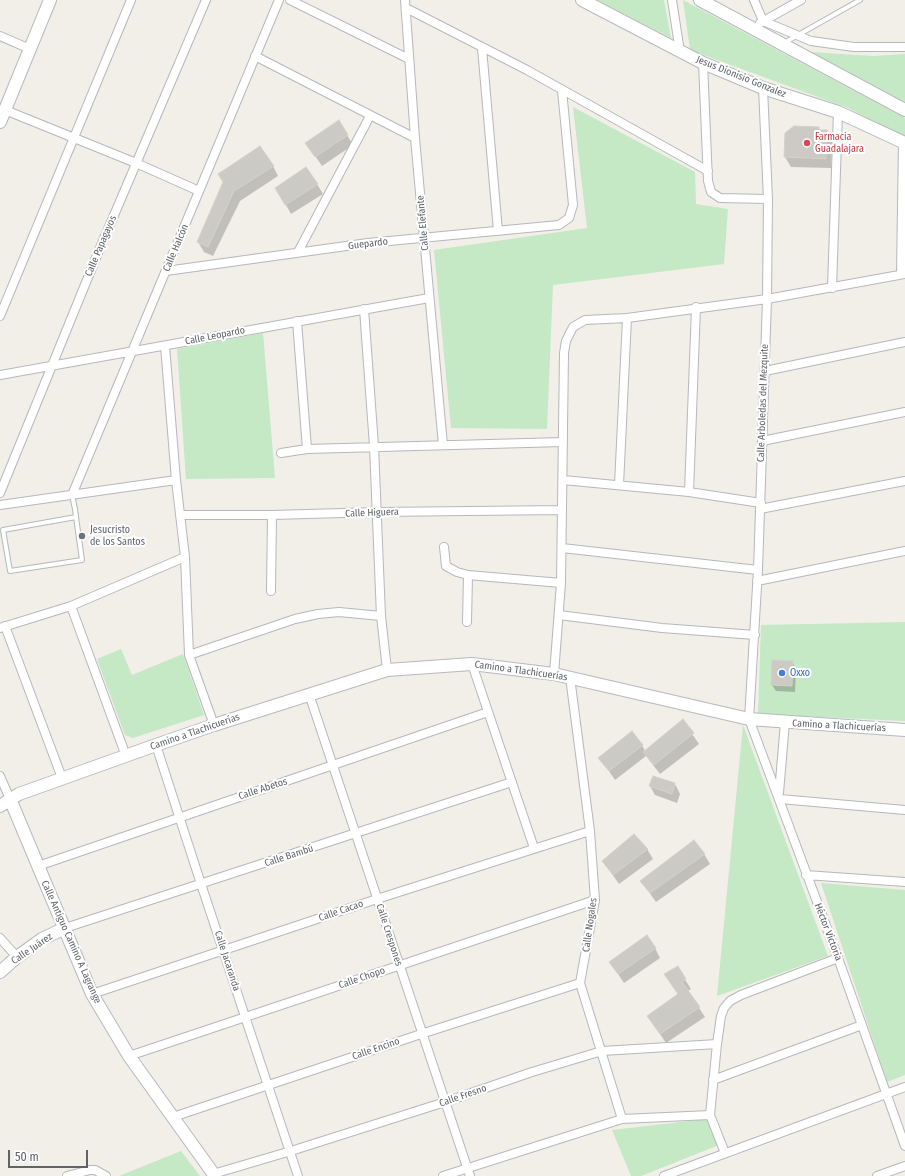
<!DOCTYPE html>
<html>
<head>
<meta charset="utf-8">
<style>
  body { margin:0 }
  #map { position:relative; width:905px; height:1176px; overflow:hidden; background:#f1efe8; font-family:"Fira Sans Condensed",sans-serif }
  canvas { display:block }
  .scale { position:absolute; left:8px; top:1150px; width:80px; height:18px; box-sizing:border-box; border:2px solid #5f6368; border-top:0; padding-left:5px; font-size:12px; line-height:14px; white-space:nowrap; color:#5f6368; -webkit-text-stroke:3px #fff; paint-order:stroke }
</style>
</head>
<body>
<div id="map">
<canvas width="905" height="1176"></canvas>
<div class="scale">50 m</div>
</div>
<script>
const g = document.querySelector('canvas').getContext('2d');
g.lineJoin = 'round';
function fillPath(path, color) { g.fillStyle = color; g.fill(path, 'evenodd'); }
const shape = rows => new Path2D(rows.map(r => 'M' + r).join(''));
function strokePath(path, color, width, dash) { g.strokeStyle = color; g.lineWidth = width; g.lineCap = dash ? 'butt' : 'round'; g.setLineDash(dash || []); g.stroke(path); }
function label(font, color, halo, rows, align = 'center') {
  g.font = font + ' "Fira Sans Condensed",sans-serif'; g.lineWidth = 4; g.setLineDash([]); g.textBaseline = 'middle'; g.strokeStyle = halo; g.fillStyle = color; for (const [text, x, y, turn = 0] of rows) {
    g.save(); g.translate(x, y); g.rotate((+turn || 0) * Math.PI / 180); g.textAlign = isNaN(turn) ? turn : align; if (halo) g.strokeText(text, 0, 0); g.fillText(text, 0, 0); g.restore();
  }
}
fillPath(shape([
  [597,0,664,0,671,38,596,0],
  [683,0,905,118,905,138,848,108,690,50],
  [811,52,873,56,905,54,905,102],
  [573,107,695,172,696,204,728,209,724,264,553,285,547,429,451,428,434,250,587,228],
  [263,333,275,478,186,479,177,349],
  [905,622,905,721,758,714,761,625],
  [121,649,132,675,183,654,204,715,133,738,125,735,97,659],
  [743,725,828,956,717,996],
  [821,883,905,890,905,1075,887,1082],
  [707,1119,719,1145,641,1176,631,1176,612,1130],
  [181,1151,200,1176,119,1176]
]), '#c5e8c5');
fillPath(shape([
  [339,122,353,145,322,166,307,144],
  [818,128,820,131,827,131,832,141,831,168,791,167,785,157],
  [273,166,278,176,240,201,213,256,204,252,198,242,224,183],
  [317,184,323,194,291,214,282,198],
  [792,662,796,668,795,692,776,691,772,685],
  [683,721,699,744,660,774,646,756,615,780,600,758,642,745,645,751],
  [675,784,680,794,677,803,655,795,650,786],
  [647,849,653,859,619,884,603,861],
  [704,854,710,864,656,902,641,881],
  [655,948,660,958,624,983,610,962],
  [677,967,691,989,688,991,705,1017,666,1043,648,1016,679,995,665,975]
]), '#0003');
const building = shape([
  [339,120,348,135,315,157,305,143,339,120],
  [794,126,819,127,819,130,827,130,826,159,784,157,785,133,794,126],
  [260,146,274,166,234,191,208,247,197,242,223,182,218,174,260,146],
  [306,167,318,184,285,205,275,188,306,167],
  [772,660,793,661,792,686,771,685,772,660],
  [683,719,694,733,654,765,643,752,683,719],
  [632,731,643,745,609,771,598,758,632,731],
  [653,776,675,783,672,794,649,786,653,776],
  [634,834,648,849,613,875,602,861,634,834],
  [694,840,705,854,650,893,640,881,694,840],
  [647,935,656,948,618,974,609,962,647,935],
  [678,966,686,979,682,982,700,1007,660,1034,647,1016,678,994,664,974,678,966]
]);
fillPath(building, '#cccac5');
strokePath(building, '#d6d1c6', 1);
const lane = shape([
  [784,43,860,0],
  [72,495,75,509,76,517,82,560,10,571,3,530,76,517]
]);
const street = shape([
  [290,0,409,59],
  [405,0,415,138,443,445],
  [672,0,680,52],
  [754,0,763,21,811,41,854,47,905,47],
  [406,8,527,70,708,171],
  [760,23,801,0],
  [0,36,30,49],
  [482,48,498,231],
  [255,56,415,138],
  [703,63,708,181,711,192,720,198,768,199],
  [763,88,768,199,767,299,758,570,749,719,838,958,905,1146],
  [5,110,136,163,199,191],
  [298,252,370,116],
  [166,271,368,243,559,225,569,218,573,205,562,90],
  [901,274,903,142],
  [832,288,838,112],
  [364,309,374,446,381,616,387,670],
  [0,316,131,0],
  [297,321,307,449],
  [165,346,176,480,185,557,189,655,214,725],
  [765,371,905,342],
  [0,375,429,298],
  [762,441,905,412],
  [281,453,307,449,563,442],
  [563,480,689,492,761,503],
  [619,485,627,318],
  [689,492,696,307],
  [0,493,100,248,206,0],
  [72,495,279,0],
  [0,505,176,480],
  [760,509,905,481],
  [181,515,272,515,378,512,562,510],
  [444,547,446,566,457,572,468,575,561,583],
  [562,548,758,570],
  [757,581,905,551],
  [271,591,272,515],
  [71,606,126,756],
  [559,615,662,628,755,635],
  [467,622,468,575],
  [5,626,62,778],
  [0,628,71,606,185,557],
  [189,655,295,619,318,614,339,612,381,616],
  [472,664,534,848],
  [554,674,561,583,564,353,566,341,573,327,585,320,627,318,767,299,905,274],
  [570,677,590,831,595,900,580,983,622,1119],
  [309,694,470,1176],
  [156,745,201,884,298,1176],
  [0,776,10,799],
  [779,793,785,722],
  [780,799,905,810],
  [38,866,488,712],
  [806,875,905,882],
  [65,928,512,782],
  [0,938,17,957],
  [92,994,377,899,590,831],
  [129,1056,595,900],
  [713,1080,862,1025],
  [173,1117,421,1034,580,983],
  [725,1153,710,1115,717,1044,721,1016,724,1008,730,1001,741,995,838,958],
  [213,1174,291,1151,445,1102,532,1072,602,1051,717,1044],
  [67,1176,90,1170,95,1170,106,1176],
  [443,1176,622,1119,710,1115],
  [664,1176,905,1087],
  [877,1176,905,1166]
]);
const secondary = shape([
  [582,0,703,63,763,88,838,112,905,143],
  [700,0,905,110],
  [0,122,50,0],
  [10,799,92,994,129,1056,215,1176],
  [0,806,19,794,156,745,214,725,387,670,472,664,554,674,749,719,905,730],
  [0,972,17,957,42,939,65,928]
]);
strokePath(lane, '#b5b8bc', 6);
strokePath(street, '#b5b8bc', 10);
strokePath(secondary, '#b6babf', 14);
strokePath(lane, '#fff', 4);
strokePath(street, '#fff', 8);
strokePath(secondary, '#fff', 12);
for (const [x, y, r, color] of [
  [807,143,4,"#e0444e"],
  [82,536,4,"#6b7280"],
  [782,673,4,"#3f7fe0"]
]) { const dot = new Path2D(); dot.arc(x, y, r, 0, 2 * Math.PI); g.fillStyle = color; g.fill(dot); strokePath(dot, '#fff', 1.5); }
label('10px', '#5f6368', '#fff', [
  ["Jesus Dionisio Gonzalez",741,77,22],
  ["Calle Elefante",423,223,-95],
  ["Guepardo",368,244,-7],
  ["Calle Papagayos",101,246,-67],
  ["Calle Halcón",176,248,-67],
  ["Calle Leopardo",215,336,-11],
  ["Calle Arboledas del Mezquite",763,403,-88],
  ["Calle Higuera",372,513,-2],
  ["Camino a Tlachicuerías",521,671,8],
  ["Camino a Tlachicuerías",839,726,3],
  ["Camino a Tlachicuerías",195,732,-19],
  ["Calle Abetos",263,789,-18],
  ["Calle Bambú",289,856,-18],
  ["Calle Cacao",341,911,-19],
  ["Calle Nogales",590,925,-82],
  ["Héctor Victoria",828,932,69],
  ["Calle Crespones",389,935,72],
  ["Calle Antiguo Camino A Lagrange",71,942,66],
  ["Calle Juárez",32,949,-34],
  ["Calle Jacaranda",227,961,72],
  ["Calle Chopo",362,978,-19],
  ["Calle Encino",376,1049,-19],
  ["Calle Fresno",463,1096,-19]
]);
label('10px', '#be3a42', '#fff', [
  ["Farmacia",815,137],
  ["Guadalajara",815,149]
], 'left');
label('10px', '#5b616d', '#fff', [
  ["Jesucristo",90,530],
  ["de los Santos",90,542]
], 'left');
label('10px', '#366cbe', '#fff', [
  ["Oxxo",790,673]
], 'left');
</script>
</body>
</html>
